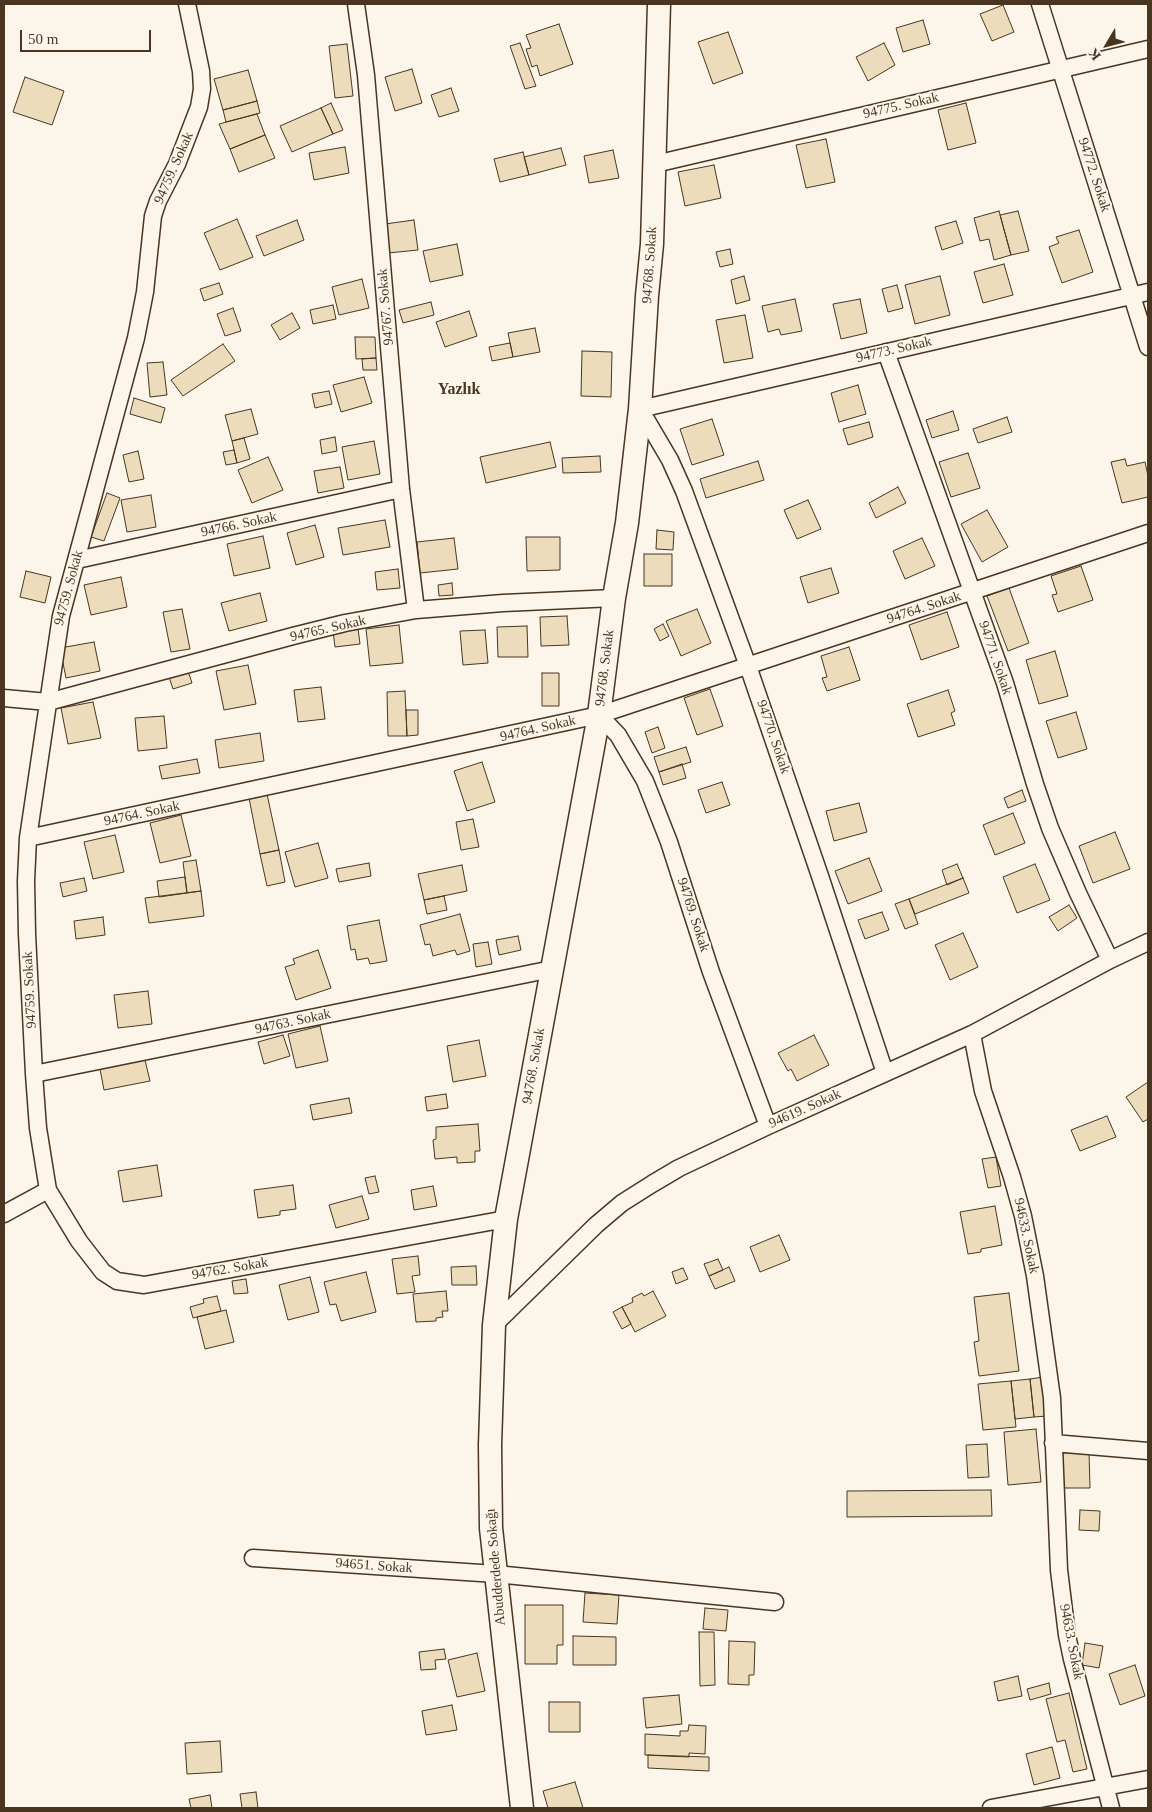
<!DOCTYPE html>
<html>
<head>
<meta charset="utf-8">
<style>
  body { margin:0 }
  #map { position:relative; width:1152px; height:1812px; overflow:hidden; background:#fbf6e9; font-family:Georgia,serif }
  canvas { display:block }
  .frame { position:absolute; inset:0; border:5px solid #4a3520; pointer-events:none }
  .north { position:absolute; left:1082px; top:20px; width:50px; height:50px; -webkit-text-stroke:4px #fbf6e9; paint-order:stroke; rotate:233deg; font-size:14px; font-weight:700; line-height:20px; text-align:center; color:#4a3520 }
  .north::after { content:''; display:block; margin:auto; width:18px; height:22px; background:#4a3520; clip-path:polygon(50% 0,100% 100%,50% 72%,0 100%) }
  .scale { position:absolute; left:20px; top:30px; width:131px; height:22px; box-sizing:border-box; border:2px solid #4a3520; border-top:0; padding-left:6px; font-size:15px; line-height:18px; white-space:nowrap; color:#4a3520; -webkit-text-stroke:4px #fbf6e9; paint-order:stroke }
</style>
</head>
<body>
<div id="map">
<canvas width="1152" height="1812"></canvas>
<div class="frame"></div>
<div class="north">K</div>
<div class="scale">50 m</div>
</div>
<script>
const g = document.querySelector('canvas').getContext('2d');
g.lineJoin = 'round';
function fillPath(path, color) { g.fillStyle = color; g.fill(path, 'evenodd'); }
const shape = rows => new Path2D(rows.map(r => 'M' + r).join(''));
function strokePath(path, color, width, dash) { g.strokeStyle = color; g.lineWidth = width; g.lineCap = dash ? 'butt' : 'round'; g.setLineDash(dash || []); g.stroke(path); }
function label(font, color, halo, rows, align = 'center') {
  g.font = font + ' Georgia,serif'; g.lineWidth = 4; g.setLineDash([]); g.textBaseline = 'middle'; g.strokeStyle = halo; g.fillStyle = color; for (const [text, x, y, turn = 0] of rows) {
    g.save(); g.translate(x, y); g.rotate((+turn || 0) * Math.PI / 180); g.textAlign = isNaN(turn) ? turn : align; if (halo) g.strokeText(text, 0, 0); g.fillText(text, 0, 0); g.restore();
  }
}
const building = shape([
  [1003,5,1014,32,992,41,980,14,1003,5],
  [923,20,930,44,903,52,896,28,923,20],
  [559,24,573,64,540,76,537,65,532,67,526,49,531,48,526,35,559,24],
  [728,32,743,73,713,84,698,42,728,32],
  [520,43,536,86,525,89,510,46,520,43],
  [884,43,895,65,868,81,856,57,884,43],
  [347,44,353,96,335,98,329,46,347,44],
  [412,69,422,103,395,111,385,77,412,69],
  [248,70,257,101,223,110,214,79,248,70],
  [25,77,64,91,52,125,13,112,25,77],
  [451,88,459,111,439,117,431,95,451,88],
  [257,101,260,113,226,122,223,110,257,101],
  [331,103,343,130,333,134,321,108,331,103],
  [966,103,976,143,948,150,938,110,966,103],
  [321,108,333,134,292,152,280,126,321,108],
  [257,114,265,135,230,149,219,124,257,114],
  [265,135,275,158,239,172,230,149,265,135],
  [826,139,835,182,806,188,796,145,826,139],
  [345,147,349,173,314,180,309,153,345,147],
  [561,148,566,165,529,175,524,157,561,148],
  [613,150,619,178,589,183,584,156,613,150],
  [523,152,529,175,500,182,494,159,523,152],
  [714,165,721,198,685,206,678,172,714,165],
  [999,211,1011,255,994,260,989,239,980,241,974,218,999,211],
  [1018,211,1029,251,1011,255,1000,215,1018,211],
  [237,219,253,257,220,270,204,233,237,219],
  [297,220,304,240,264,256,256,236,297,220],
  [414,220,418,250,388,253,385,224,414,220],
  [956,221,963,243,942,250,935,227,956,221],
  [1079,230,1093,272,1062,283,1049,247,1059,243,1056,237,1079,230],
  [457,244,463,275,430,282,423,251,457,244],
  [730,249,733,264,720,267,716,252,730,249],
  [1004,264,1013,295,983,303,974,272,1004,264],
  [744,276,750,300,736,304,731,280,744,276],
  [940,276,950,315,915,324,905,285,940,276],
  [362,279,369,308,339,315,332,287,362,279],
  [219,283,223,294,204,301,200,289,219,283],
  [897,285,903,308,888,312,882,289,897,285],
  [795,299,802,331,781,335,779,329,768,332,762,306,795,299],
  [860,299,867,333,841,339,833,304,860,299],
  [431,302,434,315,403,323,399,310,431,302],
  [333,305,336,319,313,324,310,310,333,305],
  [233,308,241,331,225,336,217,314,233,308],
  [469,311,477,336,445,347,436,322,469,311],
  [292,313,300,328,280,340,271,325,292,313],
  [745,315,753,358,724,363,716,320,745,315],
  [535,328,540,352,513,357,508,333,535,328],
  [355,337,375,337,376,358,356,359,355,337],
  [510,343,513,357,492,361,489,347,510,343],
  [223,344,235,361,183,396,171,380,223,344],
  [582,351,612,352,611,397,581,396,582,351],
  [376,358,377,370,363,370,362,359,376,358],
  [163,362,167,395,150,397,147,363,163,362],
  [364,377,372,403,341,412,333,385,364,377],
  [858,385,866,414,839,422,831,393,858,385],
  [329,391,332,404,315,408,312,394,329,391],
  [134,398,165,408,161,423,130,414,134,398],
  [251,409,258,434,232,441,225,415,251,409],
  [953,411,959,430,932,438,926,420,953,411],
  [1007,417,1012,432,978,443,973,429,1007,417],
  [712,419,724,455,692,465,680,429,712,419],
  [869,422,873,437,848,445,843,429,869,422],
  [335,437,337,451,322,454,320,440,335,437],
  [244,438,250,459,237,463,232,441,244,438],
  [374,441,380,474,348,480,342,447,374,441],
  [550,442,556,467,486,483,480,457,550,442],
  [234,450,237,463,226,465,223,452,234,450],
  [138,451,144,479,129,482,123,455,138,451],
  [968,453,980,488,951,497,939,462,968,453],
  [600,456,601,472,563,473,562,458,600,456],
  [268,457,283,490,252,503,238,470,268,457],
  [1125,459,1127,466,1145,462,1148,476,1148,497,1122,503,1111,462,1125,459],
  [758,461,764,480,706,498,700,479,758,461],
  [340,467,344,488,318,493,314,471,340,467],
  [898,487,906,503,876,518,869,503,898,487],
  [107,493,120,498,104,541,91,537,107,493],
  [151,495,156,527,127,532,121,500,151,495],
  [808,500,821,529,797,539,784,510,808,500],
  [987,510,1008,547,982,562,961,524,987,510],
  [385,520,390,547,343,555,338,528,385,520],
  [315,525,324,557,296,565,287,533,315,525],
  [657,530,674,532,673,550,656,549,657,530],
  [263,536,270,568,234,576,227,544,263,536],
  [526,537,560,537,560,570,527,571,526,537],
  [454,538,458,569,420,573,417,542,454,538],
  [922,538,935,566,905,579,893,551,922,538],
  [644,554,672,554,672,586,644,586,644,554],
  [1081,566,1093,600,1058,612,1052,595,1057,594,1051,576,1081,566],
  [831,568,839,593,808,603,800,577,831,568],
  [398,569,400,588,377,590,375,572,398,569],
  [26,571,51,577,45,603,20,597,26,571],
  [121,577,127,607,91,615,84,585,121,577],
  [452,583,453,595,439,596,438,585,452,583],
  [1009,588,1029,643,1008,651,987,596,1009,588],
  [260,593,267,621,229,631,221,603,260,593],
  [182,609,190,649,171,652,163,612,182,609],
  [697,609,711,643,681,656,666,621,697,609],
  [947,612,959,647,921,660,909,625,947,612],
  [567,616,569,645,541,646,540,617,567,616],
  [663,624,669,636,660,641,654,629,663,624],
  [399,625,403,663,370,666,366,629,399,625],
  [527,626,528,657,498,657,497,627,527,626],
  [358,628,360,644,335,647,333,631,358,628],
  [485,630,488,663,463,665,460,631,485,630],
  [94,642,100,671,66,678,60,648,94,642],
  [849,647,860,680,827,691,822,678,827,677,821,656,849,647],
  [1055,651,1068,696,1039,704,1026,660,1055,651],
  [248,665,256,704,224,710,216,671,248,665],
  [188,671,192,683,173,689,169,677,188,671],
  [542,673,559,673,559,706,542,706,542,673],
  [321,687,325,719,298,722,294,690,321,687],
  [710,689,723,726,697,735,684,698,710,689],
  [948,690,955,711,951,713,955,725,918,737,907,704,948,690],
  [405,691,407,736,388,736,387,692,405,691],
  [93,702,101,738,68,744,61,708,93,702],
  [406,710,418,710,418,735,407,736,406,710],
  [1076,712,1087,749,1058,758,1046,721,1076,712],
  [164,716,167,748,138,751,135,718,164,716],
  [658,727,665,748,652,753,645,732,658,727],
  [260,733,264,761,219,768,215,740,260,733],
  [686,747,691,762,659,772,654,757,686,747],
  [197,759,200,773,162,779,159,766,197,759],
  [482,762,495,802,467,811,454,771,482,762],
  [682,764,686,778,663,785,659,772,682,764],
  [722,782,730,805,706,813,698,790,722,782],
  [1022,790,1026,801,1008,808,1004,798,1022,790],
  [267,794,279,850,260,854,249,798,267,794],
  [859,803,867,832,834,841,826,811,859,803],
  [1013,813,1025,843,995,855,983,825,1013,813],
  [181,815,191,856,160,863,150,823,181,815],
  [473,819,479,847,461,850,456,822,473,819],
  [1115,832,1130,869,1093,883,1079,846,1115,832],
  [115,835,124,872,93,879,84,842,115,835],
  [318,843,328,878,295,887,285,852,318,843],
  [279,850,285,882,267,886,260,854,279,850],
  [869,858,882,891,848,904,835,871,869,858],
  [196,860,201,891,187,893,183,862,196,860],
  [369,863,371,876,339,882,336,869,369,863],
  [957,864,963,878,947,885,942,870,957,864],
  [1035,864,1050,900,1017,913,1003,877,1035,864],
  [462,865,467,891,424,900,418,874,462,865],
  [185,877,187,893,159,897,157,881,185,877],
  [84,878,87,891,63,897,60,883,84,878],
  [963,878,969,893,915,914,909,899,963,878],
  [201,891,204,916,149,923,145,898,201,891],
  [444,896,447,910,427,914,424,900,444,896],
  [909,899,918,924,905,929,895,904,909,899],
  [1069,905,1077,918,1058,931,1049,917,1069,905],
  [882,912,889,930,865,939,858,920,882,912],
  [460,914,470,951,457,955,455,950,433,956,430,944,425,945,420,925,460,914],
  [103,917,105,935,76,939,74,921,103,917],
  [379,920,387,961,370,964,368,958,357,960,355,949,351,950,347,926,379,920],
  [963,933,978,967,950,980,935,945,963,933],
  [518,936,521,950,499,955,496,940,518,936],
  [488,942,492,964,476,967,473,944,488,942],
  [318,950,331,988,296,1000,285,967,295,964,293,959,318,950],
  [148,991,152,1024,118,1028,114,995,148,991],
  [320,1026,328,1061,296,1068,288,1034,320,1026],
  [283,1035,290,1056,264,1064,258,1042,283,1035],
  [814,1035,829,1065,797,1081,791,1069,788,1071,778,1053,814,1035],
  [479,1040,486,1076,453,1082,447,1046,479,1040],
  [145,1060,150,1081,104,1090,100,1069,145,1060],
  [1148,1082,1148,1119,1143,1122,1126,1097,1148,1082],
  [446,1094,448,1108,427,1111,425,1097,446,1094],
  [349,1098,352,1113,313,1120,310,1105,349,1098],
  [1107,1116,1116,1137,1080,1151,1071,1130,1107,1116],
  [478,1124,480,1151,475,1151,475,1162,457,1163,457,1157,435,1159,433,1140,436,1139,436,1127,478,1124],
  [996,1157,1001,1186,988,1188,982,1159,996,1157],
  [157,1165,162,1196,123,1202,118,1171,157,1165],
  [375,1176,379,1192,369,1194,365,1178,375,1176],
  [293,1185,296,1209,280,1211,280,1215,258,1218,254,1190,293,1185],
  [433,1186,437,1206,414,1210,411,1190,433,1186],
  [362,1196,369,1219,336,1228,329,1205,362,1196],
  [995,1206,1002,1245,981,1249,981,1252,968,1254,960,1212,995,1206],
  [779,1235,790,1260,760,1272,750,1247,779,1235],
  [418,1256,420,1275,412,1276,415,1292,397,1294,392,1259,418,1256],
  [718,1259,723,1270,709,1276,704,1264,718,1259],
  [476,1266,477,1285,452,1285,451,1267,476,1266],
  [729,1267,735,1281,715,1289,709,1276,729,1267],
  [683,1268,688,1279,676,1284,672,1272,683,1268],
  [366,1272,376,1312,341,1321,336,1304,330,1305,324,1282,366,1272],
  [310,1277,319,1312,288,1320,279,1285,310,1277],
  [246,1279,248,1293,234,1294,232,1281,246,1279],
  [446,1291,448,1311,442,1311,443,1317,436,1318,436,1321,416,1322,413,1294,446,1291],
  [653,1291,666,1316,635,1332,622,1307,633,1302,632,1298,642,1293,644,1296,653,1291],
  [1009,1293,1019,1371,979,1376,974,1342,979,1341,974,1297,1009,1293],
  [217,1296,221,1311,193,1318,190,1307,204,1303,203,1299,217,1296],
  [622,1307,631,1324,622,1329,613,1312,622,1307],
  [226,1310,234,1342,205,1349,197,1317,226,1310],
  [1043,1377,1047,1416,1034,1417,1030,1379,1043,1377],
  [1030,1379,1034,1417,1015,1419,1011,1381,1030,1379],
  [1011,1381,1016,1427,983,1430,978,1384,1011,1381],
  [1036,1429,1041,1482,1008,1485,1004,1432,1036,1429],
  [987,1444,989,1477,968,1478,966,1445,987,1444],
  [1089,1452,1090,1488,1063,1488,1062,1453,1089,1452],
  [991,1490,992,1516,847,1517,847,1491,991,1490],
  [1080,1510,1100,1511,1099,1531,1079,1530,1080,1510],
  [585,1593,619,1595,617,1624,583,1622,585,1593],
  [525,1605,563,1605,563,1645,557,1645,557,1664,525,1664,525,1605],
  [705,1608,728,1610,726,1631,703,1629,705,1608],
  [699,1632,714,1632,715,1685,700,1686,699,1632],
  [573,1636,616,1637,616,1665,573,1665,573,1636],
  [729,1641,755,1642,754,1675,749,1675,749,1685,728,1684,729,1641],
  [1085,1643,1103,1646,1099,1668,1082,1665,1085,1643],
  [444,1649,446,1659,435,1660,436,1669,421,1670,419,1652,444,1649],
  [477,1653,485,1691,457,1697,448,1660,477,1653],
  [1135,1665,1145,1696,1120,1705,1109,1674,1135,1665],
  [1018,1676,1022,1696,998,1701,994,1682,1018,1676],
  [1049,1683,1051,1694,1030,1700,1027,1689,1049,1683],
  [1069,1693,1087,1769,1073,1772,1065,1740,1057,1742,1046,1699,1069,1693],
  [679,1695,682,1724,646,1728,643,1698,679,1695],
  [549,1702,580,1702,580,1732,549,1732,549,1702],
  [452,1705,457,1730,426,1735,422,1711,452,1705],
  [689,1725,706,1726,705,1754,689,1753,689,1757,645,1755,645,1734,680,1736,680,1731,688,1731,689,1725],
  [220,1741,222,1772,187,1774,185,1743,220,1741],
  [1052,1747,1060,1778,1034,1785,1026,1754,1052,1747],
  [648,1755,709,1757,709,1771,648,1768,648,1755],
  [575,1782,583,1808,548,1808,543,1791,575,1782],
  [256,1792,258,1808,242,1808,240,1794,256,1792],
  [210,1795,212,1808,191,1808,189,1799,210,1795]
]);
fillPath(building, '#ecdcbc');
strokePath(building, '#4a3520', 1);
const street = shape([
  [356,4,366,75,401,489,416,610],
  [1040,4,1148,347],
  [655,164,1148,49],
  [886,352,1005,683,1035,784,1050,828,1078,893,1110,960],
  [77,560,401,489],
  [4,698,48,702,293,636,345,623,416,610,503,603,614,598],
  [599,715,618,735,645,781,669,842,711,972,768,1126],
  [28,838,599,715,1148,533],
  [972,1034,983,1091,1012,1177,1023,1216,1035,1276,1052,1398,1059,1570,1067,1635,1072,1659,1111,1808],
  [885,1073,820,876,748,666,684,491,670,460,640,409,1148,292],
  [34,1074,552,969],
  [48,1190,38,1128,34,1074,27,934,26,881,28,838,61,616,136,338,145,292,153,216,158,201,177,164,199,107,202,89,201,71,187,4],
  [4,1214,48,1190,79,1241,103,1272,117,1281,144,1285,506,1219],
  [494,1325,596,1225,622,1203,652,1184,679,1168,768,1126,972,1034,1110,960,1148,942],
  [1053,1443,1148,1451],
  [253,1558,496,1574,775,1602],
  [991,1808,1148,1779]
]);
const secondary = shape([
  [522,1808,491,1528,490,1445,494,1325,506,1219,599,715,614,598,627,523,640,409,647,296,652,244,659,4]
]);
strokePath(street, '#4a3520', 19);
strokePath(secondary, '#4a3520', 25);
strokePath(street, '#fbf6e9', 16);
strokePath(secondary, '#fbf6e9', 22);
label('14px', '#4a3520', '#fbf6e9', [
  ["94775. Sokak",901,106,-13],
  ["94759. Sokak",174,168,-66],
  ["94772. Sokak",1094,175,72],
  ["94768. Sokak",650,265,-86],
  ["94767. Sokak",386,307,-95],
  ["94773. Sokak",894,350,-13],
  ["94766. Sokak",239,525,-12],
  ["94759. Sokak",69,588,-75],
  ["94764. Sokak",924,608,-18],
  ["94765. Sokak",328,629,-13],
  ["94771. Sokak",995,658,71],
  ["94768. Sokak",605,668,-83],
  ["94764. Sokak",538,729,-13],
  ["94770. Sokak",773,737,71],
  ["94764. Sokak",142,814,-12],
  ["94769. Sokak",693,915,72],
  ["94759. Sokak",30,990,-93],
  ["94763. Sokak",293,1022,-12],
  ["94768. Sokak",534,1066,-80],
  ["94619. Sokak",805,1109,-24],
  ["94633. Sokak",1026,1236,78],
  ["94762. Sokak",230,1269,-10],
  ["94651. Sokak",374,1566,4],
  ["Abudderdede Sokağı",496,1567,-95],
  ["94633. Sokak",1071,1642,79]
]);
label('bold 16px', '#4a3520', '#fbf6e9', [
  ["Yazlık",459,390]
]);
</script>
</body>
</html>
